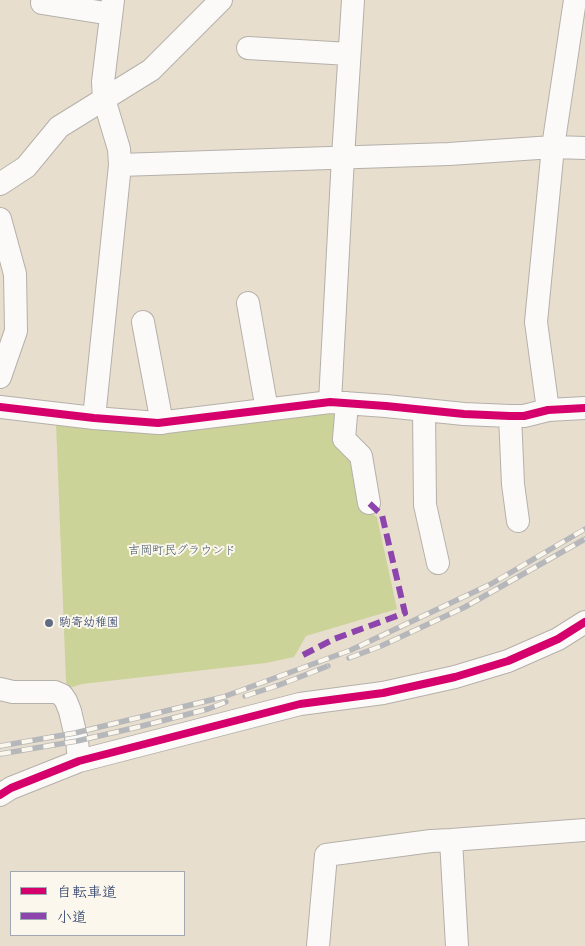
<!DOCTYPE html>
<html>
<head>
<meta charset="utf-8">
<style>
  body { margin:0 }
  #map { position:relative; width:585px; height:946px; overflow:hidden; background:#e8dece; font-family:Delius,"Klee One",sans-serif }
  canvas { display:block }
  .legend { position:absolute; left:10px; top:871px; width:175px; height:65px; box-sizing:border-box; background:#fbf7ec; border:1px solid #a1a7b3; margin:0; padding:6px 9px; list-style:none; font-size:15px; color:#1b2f5e }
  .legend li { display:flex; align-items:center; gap:10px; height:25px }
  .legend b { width:25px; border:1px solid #a1a7b3 }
</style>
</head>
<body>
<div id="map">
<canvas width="585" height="946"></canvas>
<ul class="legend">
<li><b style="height:6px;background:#d6006c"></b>自転車道</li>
<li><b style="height:6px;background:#8e44ad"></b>小道</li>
</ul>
</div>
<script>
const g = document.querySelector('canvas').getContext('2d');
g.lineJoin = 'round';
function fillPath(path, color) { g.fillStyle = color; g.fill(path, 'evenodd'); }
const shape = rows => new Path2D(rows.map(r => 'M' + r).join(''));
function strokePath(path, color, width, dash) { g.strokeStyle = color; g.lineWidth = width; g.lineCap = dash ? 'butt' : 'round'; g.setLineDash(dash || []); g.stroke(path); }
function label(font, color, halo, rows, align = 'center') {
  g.font = font + ' Delius,"Klee One",sans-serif'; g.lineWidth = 4; g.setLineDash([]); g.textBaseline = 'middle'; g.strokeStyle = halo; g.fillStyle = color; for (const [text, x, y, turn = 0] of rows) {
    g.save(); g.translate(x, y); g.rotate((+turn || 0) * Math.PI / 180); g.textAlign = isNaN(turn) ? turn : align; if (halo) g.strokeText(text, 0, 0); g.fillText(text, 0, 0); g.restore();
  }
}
fillPath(shape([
  [337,410,356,459,363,508,377,517,397,609,306,636,294,657,266,663,82,684,69,688,66,682,56,423,154,432,269,421]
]), '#cbd399');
const minor = shape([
  [42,3,111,14],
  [248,48,349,54],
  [120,165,449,154,553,147,585,148],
  [0,184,26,167,59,127,151,70,221,0],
  [0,219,15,274,16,331,0,377],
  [248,303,267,410],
  [143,322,162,423],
  [330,402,343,157,353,0],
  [347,403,344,439,361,456,369,503],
  [0,407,94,418,158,423,330,402,386,406,464,414,510,416,524,416,548,410,585,408],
  [424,410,425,505,438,563],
  [548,410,536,322,553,147,575,0],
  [510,416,513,484,518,521],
  [94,418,120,165,119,149,104,99,103,82,113,0],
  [0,689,13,692,55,692,62,695,66,701,70,711,77,741,79,761],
  [0,795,11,788,79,761,300,704,383,693,455,677,508,661,558,639,585,622],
  [451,840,457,946],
  [318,946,326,855,431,841,451,840,585,830]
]);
strokePath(minor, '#b4b0aa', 24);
strokePath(minor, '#fcfaf8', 22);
const rail = shape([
  [349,658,381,646,465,607,585,539],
  [245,696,279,685,328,666],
  [0,746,75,733,223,697,351,650,491,584,585,529],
  [0,754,77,741,138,727,208,709,226,702]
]);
strokePath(rail, '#b6b7ba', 5.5);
strokePath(rail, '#fbf7ec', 4, [11]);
strokePath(shape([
  [303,655,334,639,405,613,382,515,369,503]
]), '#8e44ad', 6, [12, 6]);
strokePath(shape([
  [0,407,94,418,158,423,330,402,386,406,464,414,510,416,524,416,548,410,585,408],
  [0,795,11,788,79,761,300,704,383,693,455,677,508,661,558,639,585,622]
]), '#d6006c', 8);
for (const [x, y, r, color] of [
  [49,623,5,"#636c85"]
]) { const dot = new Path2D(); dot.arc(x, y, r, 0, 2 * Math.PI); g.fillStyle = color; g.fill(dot); strokePath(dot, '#fbf7ec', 2); }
label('12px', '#415662', '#fbf7ec', [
  ["吉岡町民グラウンド",182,551]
]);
label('12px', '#1b2f5e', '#fbf7ec', [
  ["駒寄幼稚園",59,623]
], 'left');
</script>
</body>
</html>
